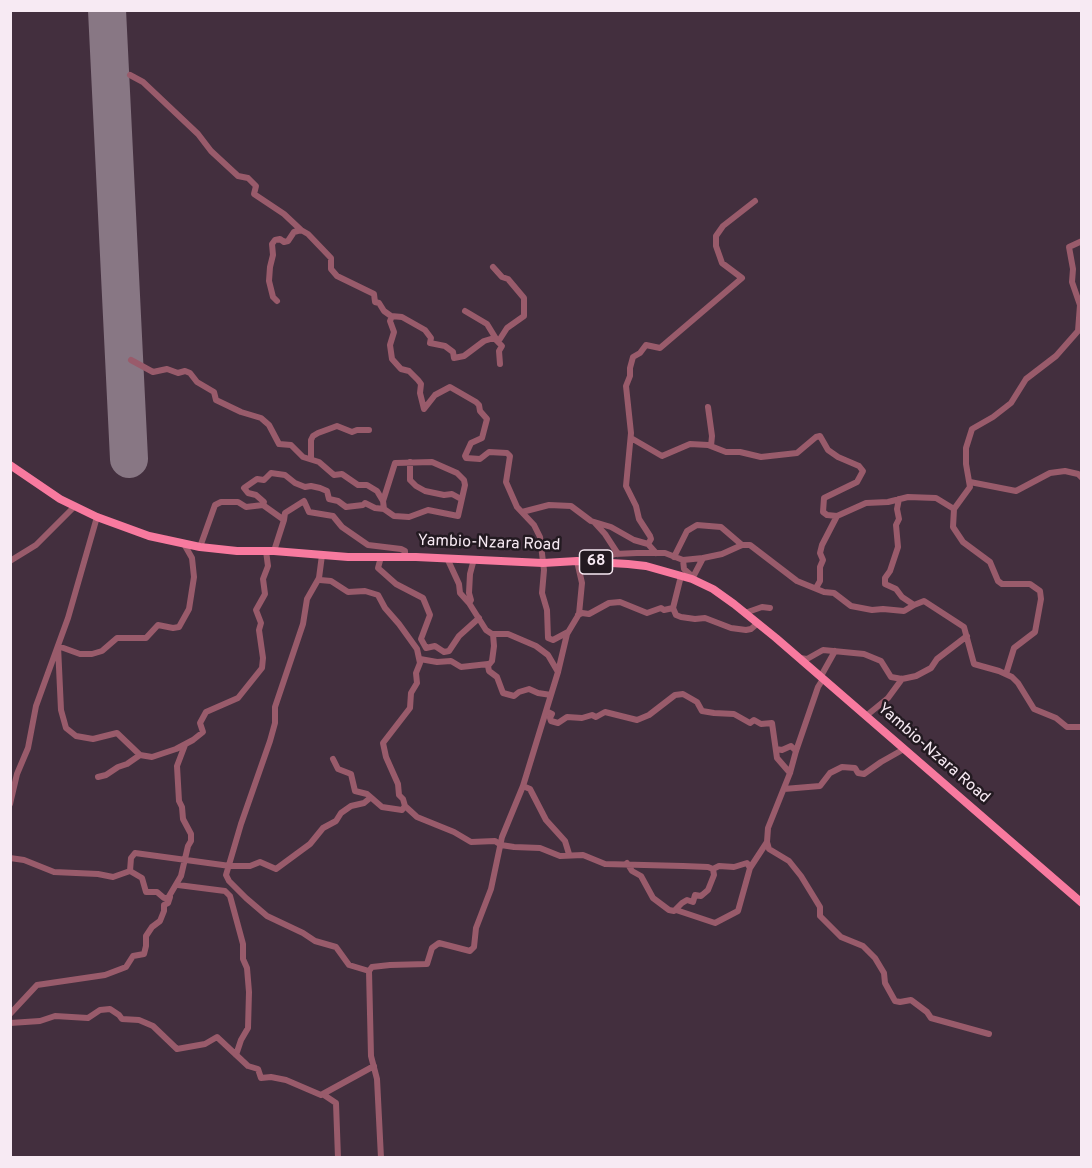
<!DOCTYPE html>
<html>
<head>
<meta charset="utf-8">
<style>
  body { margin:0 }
  #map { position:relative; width:1092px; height:1168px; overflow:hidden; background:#432f3e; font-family:Overpass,sans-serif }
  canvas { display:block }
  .frame { position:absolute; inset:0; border:12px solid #f7eaf3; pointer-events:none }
</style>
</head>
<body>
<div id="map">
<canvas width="1092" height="1168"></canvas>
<div class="frame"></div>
</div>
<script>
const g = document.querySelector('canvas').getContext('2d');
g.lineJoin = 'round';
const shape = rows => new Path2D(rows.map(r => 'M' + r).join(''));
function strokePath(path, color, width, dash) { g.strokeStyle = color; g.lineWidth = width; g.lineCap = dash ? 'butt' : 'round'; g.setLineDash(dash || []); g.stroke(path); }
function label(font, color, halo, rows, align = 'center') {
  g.font = font + ' Overpass,sans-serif'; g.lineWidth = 5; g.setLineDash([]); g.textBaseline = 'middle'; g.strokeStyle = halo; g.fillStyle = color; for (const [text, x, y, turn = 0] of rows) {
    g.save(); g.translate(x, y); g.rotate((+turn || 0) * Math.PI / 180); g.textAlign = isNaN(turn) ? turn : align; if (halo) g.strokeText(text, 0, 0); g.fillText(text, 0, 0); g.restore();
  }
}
strokePath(shape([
  [107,10,129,459]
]), '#887784', 38);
strokePath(shape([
  [130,75,143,82,198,134,211,151,238,176,248,178,256,186,254,194,284,214,301,230,308,234,331,258,331,269,337,276,374,294,375,302,379,303,384,311,391,316,402,317,425,330,431,338,430,343,445,346,453,352,454,358,464,356,484,341,494,338,502,346,499,351,500,364],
  [277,301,273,297,269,281,270,267,273,255,272,244,275,240,280,239,284,242,288,241,294,232,301,230],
  [465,311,487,324,498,342,507,328,524,316,524,298,508,279,502,277,493,267],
  [392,316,390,321,394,332,390,345,392,359,401,369,409,371,418,380,421,384,420,393,424,409,435,395,450,387,476,402,479,405,480,411,487,419,482,438,471,443,465,456,466,458,480,459,489,452,507,453,510,456,506,482,517,507,534,525,540,537,544,570,542,593,547,610,548,638,553,640,568,632],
  [131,360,153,372,167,369,178,373,185,371,190,373,197,382,214,392,216,400,241,412,261,418,269,425,279,444,291,445,303,457,319,462,334,475,342,474,358,485,367,485,377,491,383,501,384,509,394,516,409,517,428,510,458,516,465,485,464,480,457,473,432,462,395,463,383,501],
  [708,407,712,436,711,446],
  [631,438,662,456,690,444,708,445,726,452,740,452,761,457,797,453,816,437,820,436,828,450,838,457,859,466,863,471,857,482,824,498,823,512,827,515,837,516],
  [311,459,311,440,313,436,318,433,337,426,352,432,357,430,369,430],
  [410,462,410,480,416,486,425,491,444,495,452,494,461,499],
  [970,482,1016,491,1050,473,1065,471,1078,474,1082,478],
  [899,499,897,509,899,519,896,525,898,547,890,571,885,578,885,584,896,589,902,597,914,605,924,601,964,627,974,664,999,671,1012,677,1018,683,1034,709,1056,718,1067,727,1082,727],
  [263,505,264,502,256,495,248,493,244,488,257,479,264,480,271,473,285,475,295,483,305,487,311,486,320,488,327,491,329,499,338,501,346,507,363,505,365,503,375,508,384,509],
  [954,509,970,487,966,464,966,448,972,429,993,417,1011,403,1026,379,1056,356,1078,331,1080,305,1072,282,1073,269,1069,247,1082,241],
  [522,512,549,505,571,506,591,521,611,527,634,540,648,544,656,553],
  [284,520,285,513,304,501,309,512,333,516,342,527,368,545,401,549,405,551,405,557],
  [595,523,605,534,618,554],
  [184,544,192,558,194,577,189,609,179,627,173,628,158,625,146,638,117,638,102,651,92,654,80,654,58,646,61,710,66,728,76,736,93,739,117,733,140,755,152,757,176,749,193,740,203,732,200,723,206,712,238,698,262,668,263,658,259,630,261,623,256,610,265,594,263,579,268,566,266,551],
  [648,544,651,539,650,536,639,519,636,506,626,486,631,433,626,386,630,376,630,368,633,357,640,353,646,345,660,348,742,278,722,263,716,246,716,236,723,226,755,201],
  [200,547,215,505,221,502,238,502,246,507,263,505,284,520,274,551],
  [322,555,319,578,307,599,303,624,275,707,275,723,270,741,241,824,226,875,229,881,246,898,267,916,303,933,315,941,336,947,349,965,369,971,371,1056,377,1079,381,1158],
  [381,557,378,568,396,584,423,598,430,615,421,639,426,648,435,646,444,652,449,651,459,636,479,618],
  [674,557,687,531,697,525,721,527,742,545],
  [447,558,459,584,460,593,469,603],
  [474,559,470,574,469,593,471,600,469,603,486,630,492,634,508,634,536,646,548,655,558,672],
  [683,560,684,569,692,576],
  [10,561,36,545,74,507],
  [604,562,607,556,615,554,637,553,665,553,683,560,703,558],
  [319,578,320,580,331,581,348,592,365,591,378,595,385,608,399,624,417,649,420,663,416,673,417,683,411,693,410,708,383,743,386,757,398,784,399,795,403,799,405,806,417,817,454,832,471,842,495,841,501,845,514,847,540,848,560,856,583,855,605,864,683,866,708,867,713,869,719,866,734,867,747,863,750,868],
  [692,579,703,558,722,554,742,545,750,545,797,581,824,592,834,593,851,606,872,610,883,609,904,611,914,605],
  [816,588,820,581,820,567,823,560,820,553,822,545,837,516,866,503,888,502,908,497,936,498,954,509,953,527,963,542,990,562,998,581,1002,584,1030,584,1040,591,1041,599,1035,632,1014,648,1006,674],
  [673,608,681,576],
  [745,613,762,607,770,608],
  [578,615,582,613,589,614,609,603,620,602,647,613,661,608,664,610,673,608,676,615,681,617,695,619,705,618,731,628,746,630,751,629,758,623],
  [493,634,494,646,492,661,488,666,489,671,497,677,503,693,514,696,519,692,529,689,538,693,551,695],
  [800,658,807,659,823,650,864,654,881,661,891,677,902,679,916,676,931,668,937,659,967,636],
  [420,659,437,662,451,661,461,667,488,664],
  [821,676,835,651],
  [546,711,552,714,550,718,551,721,558,723,567,717,582,718,592,715,596,717,605,712,637,720,649,715,675,695,683,694,697,702,702,711,714,713,734,714,750,723,754,720,761,724,772,723,777,758,790,773],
  [866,716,888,698,902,679],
  [776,749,782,750,791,746,796,751],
  [333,759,338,769,351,774,355,791,367,794,382,807,402,810,405,806],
  [98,777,106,775,118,767,127,764,140,755],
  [523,786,530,789,546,820,565,841,569,854],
  [784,789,820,786,830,773,842,767,855,768,858,773,864,774,881,762,904,749],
  [10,804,17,774,28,748,36,706,68,618,97,517],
  [767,842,769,849,789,861,801,876,820,907,820,916,841,937,863,946,875,958,884,973,885,983,895,1001,900,1002,911,1000,927,1012,931,1018,989,1034],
  [10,858,24,860,54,872,98,874,113,877,130,871,142,878,146,892,157,892,164,898,168,898,181,876,188,846,191,841,191,834,183,819,182,807,179,801,177,766,185,745],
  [627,863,632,871,641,876,653,898,669,910,674,911,682,903,687,900,693,902,695,895,701,896,708,890,714,875,713,869],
  [130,871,131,858,135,853,230,866,250,866,260,862,276,869,310,844,323,828,336,821,341,813,351,806,364,803,370,798],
  [178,885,225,891,230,896,243,944,243,959,247,968,249,992,248,1028,241,1040,236,1055],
  [676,910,715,923,738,911,750,868,767,842,768,828,790,773,796,751,818,687,823,679],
  [369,971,372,967,390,965,427,964,432,948,439,943,470,951,474,947,476,928,491,889,502,837,523,786,558,672,567,634,579,614,582,583,577,561],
  [10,1014,37,985,105,975,126,967,133,956,144,954,146,946,146,936,152,927,160,921,164,911,164,905,168,903,170,897],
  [10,1023,40,1021,55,1016,88,1018,100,1010,110,1009,119,1015,122,1019,139,1020,153,1026,177,1049,205,1044,217,1037,248,1066,258,1069,261,1078,271,1077,286,1080,321,1095,374,1066],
  [324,1095,336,1103,338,1158]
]), '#995b6b', 6);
strokePath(shape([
  [10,465,60,499,97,517,149,536,200,547,237,551,274,551,348,557,416,557,543,563,577,561,628,564,646,566,692,579,713,589,734,604,776,638,1082,903]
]), '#f87a9f', 8);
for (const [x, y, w] of [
  [596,562,33]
]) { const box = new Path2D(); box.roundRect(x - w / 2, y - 12, w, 24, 4.5); g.fillStyle = '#231a21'; g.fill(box); strokePath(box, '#f7eaf3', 1.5); }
label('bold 15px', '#f7eaf3', null, [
  ["68",596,562]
]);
label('16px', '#f7eaf3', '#231a21', [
  ["Yambio-Nzara Road",489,544,2],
  ["Yambio-Nzara Road",933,754,41]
]);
</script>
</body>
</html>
